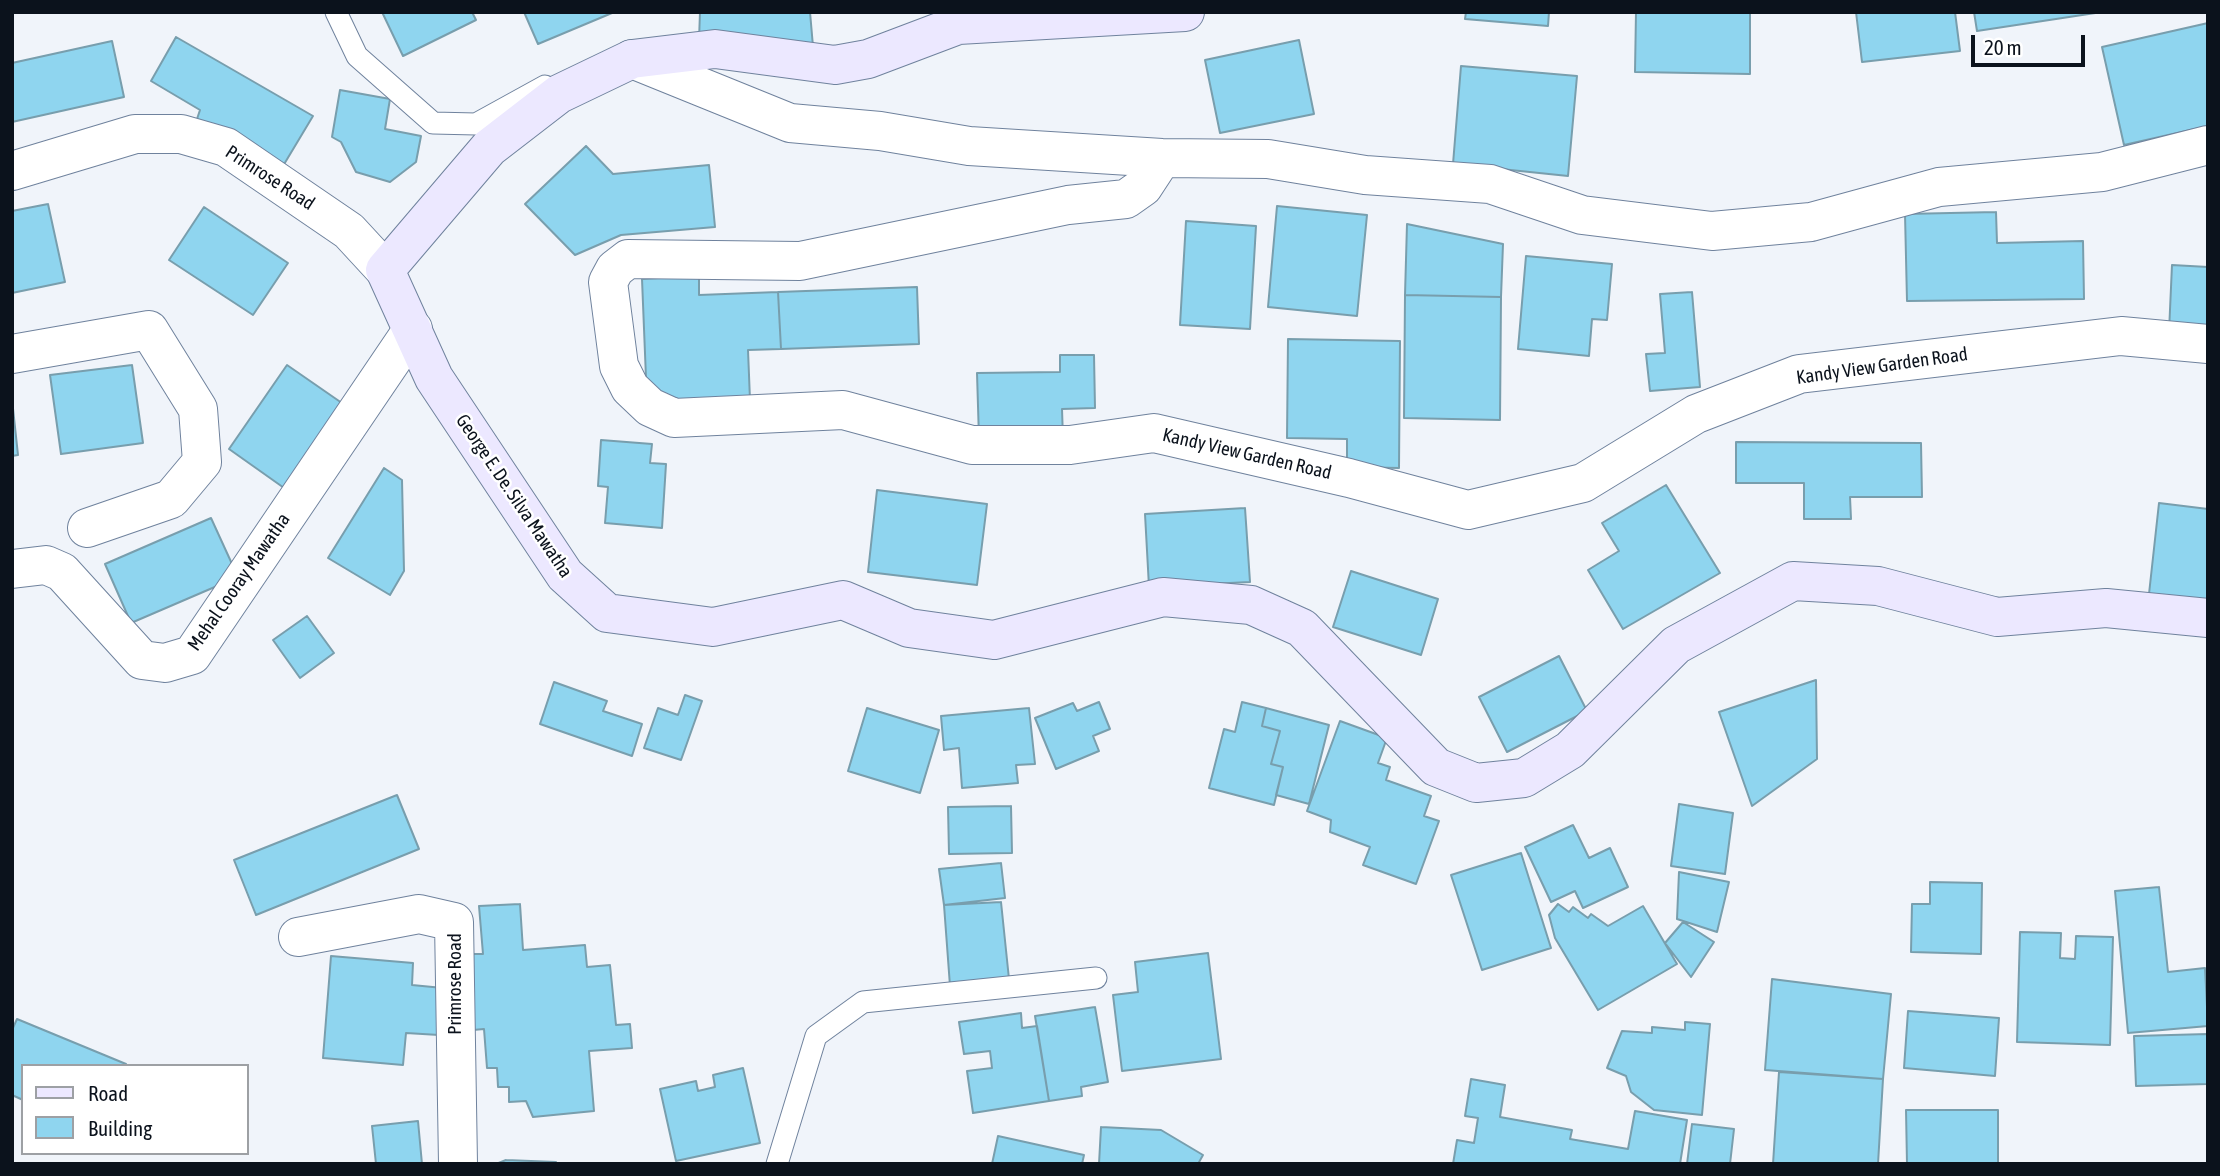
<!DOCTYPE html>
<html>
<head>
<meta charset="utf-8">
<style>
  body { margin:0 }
  #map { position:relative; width:2220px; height:1176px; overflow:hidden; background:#f0f4fa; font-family:"Asap Condensed",sans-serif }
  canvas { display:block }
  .frame { position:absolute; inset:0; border:14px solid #0b121c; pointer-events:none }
  .legend { position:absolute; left:21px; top:1064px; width:228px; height:91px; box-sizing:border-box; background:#fff; border:2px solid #9da0a4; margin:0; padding:9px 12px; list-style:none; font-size:21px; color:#0b121c }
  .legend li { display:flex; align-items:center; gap:14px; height:35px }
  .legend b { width:35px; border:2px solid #9da0a4 }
  .scale { position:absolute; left:1971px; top:35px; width:114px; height:32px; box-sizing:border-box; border:4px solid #0b121c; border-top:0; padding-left:9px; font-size:21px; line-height:24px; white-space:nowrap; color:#0b121c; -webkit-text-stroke:5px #fff; paint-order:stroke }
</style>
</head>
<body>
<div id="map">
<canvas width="2220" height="1176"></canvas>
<div class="frame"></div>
<ul class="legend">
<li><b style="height:9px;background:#ece8ff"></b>Road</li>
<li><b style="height:19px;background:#8fd5ef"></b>Building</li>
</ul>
<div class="scale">20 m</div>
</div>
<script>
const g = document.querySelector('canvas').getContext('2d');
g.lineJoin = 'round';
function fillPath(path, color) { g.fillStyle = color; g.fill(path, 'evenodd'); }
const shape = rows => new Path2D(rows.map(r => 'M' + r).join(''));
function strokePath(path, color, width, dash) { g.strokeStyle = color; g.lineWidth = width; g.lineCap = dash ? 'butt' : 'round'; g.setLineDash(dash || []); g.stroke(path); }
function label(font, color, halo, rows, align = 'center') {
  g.font = font + ' "Asap Condensed",sans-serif'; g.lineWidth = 5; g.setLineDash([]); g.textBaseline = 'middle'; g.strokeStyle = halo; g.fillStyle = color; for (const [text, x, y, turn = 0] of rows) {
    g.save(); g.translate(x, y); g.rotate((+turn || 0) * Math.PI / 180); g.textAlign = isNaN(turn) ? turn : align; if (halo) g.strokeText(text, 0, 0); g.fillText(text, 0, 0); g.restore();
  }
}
const building = shape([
  [382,12,472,12,476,20,403,56,382,12],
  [524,12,612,12,612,13,538,44,524,12],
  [700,12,810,12,814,58,699,40,700,12],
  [1466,12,1549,12,1548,26,1465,19,1466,12],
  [1636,12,1750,12,1750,74,1635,72,1636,12],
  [1856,12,1955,12,1960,51,1862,62,1856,12],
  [1974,12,2102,12,1977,31,1974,12],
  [2208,23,2208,126,2124,145,2102,47,2208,23],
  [176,37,313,116,280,171,196,122,200,110,151,81,176,37],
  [1299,40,1314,114,1220,133,1205,60,1299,40],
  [112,41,124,97,12,122,12,63,112,41],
  [1461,66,1577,76,1568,176,1453,164,1461,66],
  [340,90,390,99,385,129,421,136,416,162,390,182,356,172,341,142,332,137,340,90],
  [586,146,613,174,709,165,715,227,621,235,575,255,525,204,586,146],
  [48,204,65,282,12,293,12,211,48,204],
  [1277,206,1367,215,1357,316,1268,307,1277,206],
  [204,207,288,263,253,315,169,260,204,207],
  [1996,212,1997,243,2083,241,2084,299,1907,301,1905,214,1996,212],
  [1186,221,1256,226,1250,329,1180,325,1186,221],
  [1407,224,1503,244,1501,297,1405,295,1407,224],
  [1526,256,1612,264,1607,320,1592,319,1589,356,1518,349,1526,256],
  [2172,265,2208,267,2208,334,2169,332,2172,265],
  [699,276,699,295,778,292,781,349,748,350,750,400,647,403,642,279,699,276],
  [917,287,919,344,781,349,778,292,917,287],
  [1692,292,1700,387,1650,391,1646,354,1665,353,1660,294,1692,292],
  [1405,295,1501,297,1500,420,1404,418,1405,295],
  [1288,339,1400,341,1399,468,1347,467,1347,439,1287,438,1288,339],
  [1060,355,1094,355,1095,408,1062,409,1063,439,979,439,977,373,1060,372,1060,355],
  [132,365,143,443,61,454,50,375,132,365],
  [287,365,352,410,294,495,229,449,287,365],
  [12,399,18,455,12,456,12,399],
  [601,440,652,444,650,463,666,464,662,528,605,523,608,487,598,486,601,440],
  [1736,442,1921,443,1922,497,1850,497,1851,519,1804,519,1804,483,1736,483,1736,442],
  [384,468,402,480,404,571,390,595,328,558,384,468],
  [1666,485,1720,573,1623,629,1588,570,1619,551,1602,523,1666,485],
  [877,490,987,504,977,585,868,572,877,490],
  [2159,503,2208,509,2208,610,2148,603,2159,503],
  [1245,508,1250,582,1149,587,1145,514,1245,508],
  [211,518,238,577,131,623,105,564,211,518],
  [1351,571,1438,599,1421,655,1333,627,1351,571],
  [307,616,334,653,300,678,273,640,307,616],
  [1559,656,1587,711,1507,752,1479,697,1559,656],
  [1816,680,1817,759,1752,806,1719,712,1816,680],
  [554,682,607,701,603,711,642,724,632,756,540,724,554,682],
  [685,695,702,701,681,760,644,748,658,708,678,715,685,695],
  [1099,702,1110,729,1093,736,1099,751,1056,769,1035,718,1073,703,1077,711,1099,702],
  [1242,702,1266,708,1262,726,1280,731,1271,764,1283,767,1274,805,1209,788,1224,729,1235,732,1242,702],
  [867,708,939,730,920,793,848,771,867,708],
  [1029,708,1035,764,1016,765,1018,783,962,788,959,748,944,750,941,716,1029,708],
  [1266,708,1329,725,1309,804,1276,795,1283,767,1271,764,1280,731,1262,726,1266,708],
  [1340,721,1387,738,1378,763,1390,767,1386,780,1431,796,1424,816,1439,821,1416,884,1363,865,1370,847,1330,832,1331,820,1307,811,1340,721],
  [397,795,419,849,256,915,234,860,397,795],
  [1679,804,1733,813,1725,874,1671,866,1679,804],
  [1011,806,1012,853,949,854,948,807,1011,806],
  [1573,825,1589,858,1610,848,1628,887,1583,908,1575,891,1551,902,1525,847,1573,825],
  [1521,853,1551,948,1482,970,1451,875,1521,853],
  [1001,863,1005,898,944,905,939,869,1001,863],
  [1679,872,1729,882,1717,932,1677,919,1679,872],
  [1930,882,1982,883,1981,954,1911,952,1912,904,1930,904,1930,882],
  [2159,887,2168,972,2205,968,2208,1026,2128,1033,2115,891,2159,887],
  [1001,902,1009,979,950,986,944,905,1001,902],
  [520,904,523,950,585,945,587,967,610,965,616,1025,630,1024,632,1048,589,1051,594,1111,533,1117,526,1101,509,1102,509,1087,498,1087,497,1068,487,1068,484,1029,473,1030,469,954,483,954,479,906,520,904],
  [1558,904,1569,912,1573,907,1588,918,1591,914,1608,926,1643,906,1677,964,1598,1010,1555,938,1549,915,1558,904],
  [1683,922,1714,942,1691,977,1665,943,1683,922],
  [2020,932,2061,933,2060,958,2075,959,2076,936,2113,937,2110,1045,2017,1042,2020,932],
  [1208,953,1221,1059,1122,1071,1113,995,1138,992,1135,962,1208,953],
  [331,956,413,963,412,985,443,988,439,1035,406,1033,403,1065,323,1058,331,956],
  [1772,979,1891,994,1883,1079,1765,1070,1772,979],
  [1095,1007,1108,1082,1081,1087,1082,1096,1049,1101,1035,1016,1095,1007],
  [1908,1011,1999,1018,1995,1076,1904,1068,1908,1011],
  [1021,1013,1022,1028,1037,1026,1049,1101,973,1113,967,1071,992,1068,990,1051,964,1054,959,1022,1021,1013],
  [17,1019,126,1064,126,1066,23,1066,23,1100,12,1095,12,1030,17,1019],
  [1685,1022,1710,1024,1702,1115,1654,1110,1631,1092,1626,1076,1607,1068,1622,1031,1652,1033,1652,1027,1685,1030,1685,1022],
  [2208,1034,2208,1084,2136,1086,2134,1036,2208,1034],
  [743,1068,760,1143,676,1161,660,1089,696,1081,698,1091,715,1087,713,1075,743,1068],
  [1779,1072,1883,1079,1878,1164,1773,1164,1779,1072],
  [1471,1079,1505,1085,1500,1117,1572,1130,1570,1139,1628,1149,1635,1111,1687,1120,1680,1164,1453,1164,1457,1140,1474,1143,1478,1118,1465,1116,1471,1079],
  [1906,1110,1998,1110,1998,1164,1907,1164,1906,1110],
  [418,1121,422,1164,376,1164,372,1126,418,1121],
  [1692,1124,1734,1129,1730,1164,1687,1164,1692,1124],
  [1101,1127,1161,1130,1203,1155,1198,1164,1099,1164,1101,1127],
  [998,1136,1084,1155,1082,1164,992,1164,998,1136],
  [506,1160,556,1162,556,1164,496,1164,506,1160]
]);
fillPath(building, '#8fd5ef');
strokePath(building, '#789ead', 2);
const lane = shape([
  [336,12,357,56,433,123,476,124,545,86],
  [777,1164,816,1036,863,1002,1096,978]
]);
const street = shape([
  [632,59,790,123,880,131,969,146,1162,158,1268,159,1365,175,1490,184,1582,215,1712,231,1811,222,1939,187,2102,172,2208,145],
  [1162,158,1143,187,1126,199,1068,205,800,261,628,259,615,269,608,282,619,366,630,388,650,407,674,418,843,410,972,445,1070,445,1154,433,1349,478,1468,510,1583,483,1696,414,1799,374,2121,336,2208,344],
  [12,171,135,134,181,134,226,147,349,231,385,270],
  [12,354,149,330,198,409,202,462,171,499,87,528],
  [12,569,46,565,62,572,142,660,165,663,192,655,413,329],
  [298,937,419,914,454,922,458,1164]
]);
const secondary = shape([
  [1185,12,958,25,868,59,835,65,715,49,632,59,559,94,489,148,385,270,434,378,565,575,607,613,713,627,843,600,909,628,994,640,1163,597,1251,605,1302,628,1436,767,1476,783,1524,778,1570,750,1676,645,1793,581,1878,586,1997,617,2106,608,2208,618]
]);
strokePath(lane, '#6f829d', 23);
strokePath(street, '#6f829d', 40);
strokePath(secondary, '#6f829d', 40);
strokePath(lane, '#fff', 21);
strokePath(street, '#fff', 38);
strokePath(secondary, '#ece8ff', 38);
label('19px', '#0b121c', '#fff', [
  ["Primrose Road",270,178,33],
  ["Kandy View Garden Road",1882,366,-8],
  ["Kandy View Garden Road",1247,454,13],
  ["George E. De. Silva Mawatha",514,496,56],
  ["Mehal Cooray Mawatha",239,582,-55],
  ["Primrose Road",455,984,-90]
]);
</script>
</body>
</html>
